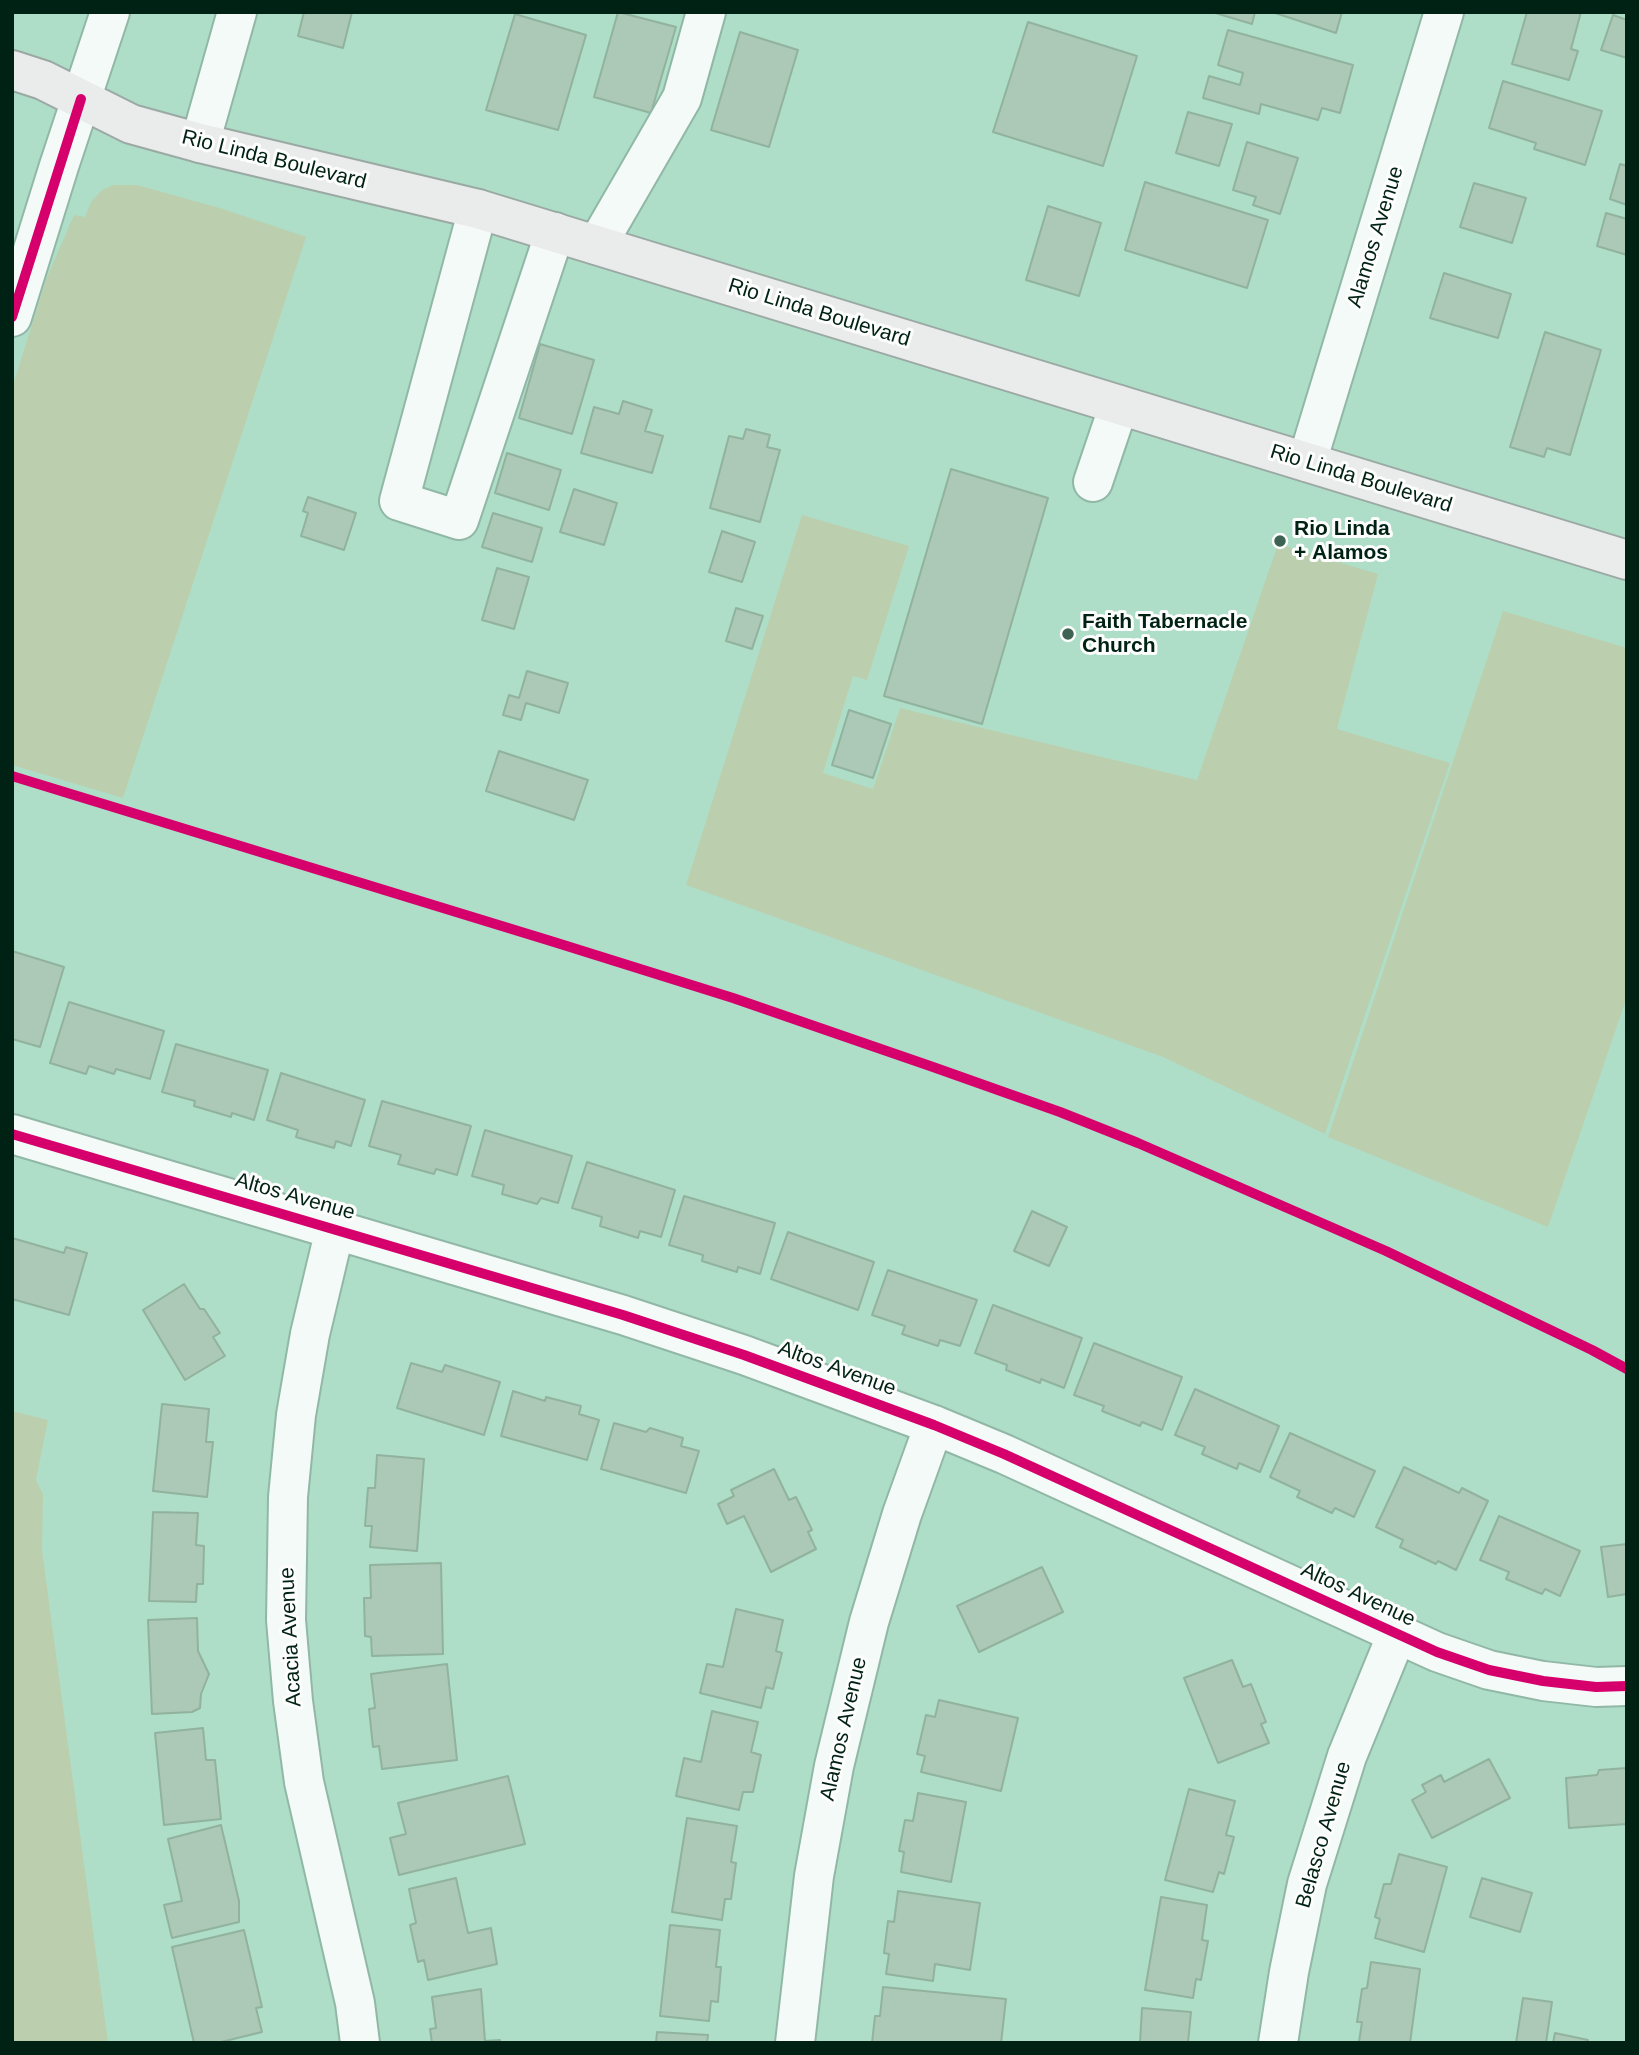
<!DOCTYPE html>
<html>
<head>
<meta charset="utf-8">
<style>
  body { margin:0 }
  #map { position:relative; width:1639px; height:2055px; overflow:hidden; background:#aedec8; font-family:Arial,sans-serif }
  canvas { display:block }
  .frame { position:absolute; inset:0; border:14px solid #002214; pointer-events:none }
</style>
</head>
<body>
<div id="map">
<canvas width="1639" height="2055"></canvas>
<div class="frame"></div>
</div>
<script>
const g = document.querySelector('canvas').getContext('2d');
g.lineJoin = 'round';
function fillPath(path, color) { g.fillStyle = color; g.fill(path, 'evenodd'); }
const shape = rows => new Path2D(rows.map(r => 'M' + r).join(''));
function strokePath(path, color, width, dash) { g.strokeStyle = color; g.lineWidth = width; g.lineCap = dash ? 'butt' : 'round'; g.setLineDash(dash || []); g.stroke(path); }
function label(font, color, halo, rows, align = 'center') {
  g.font = font + ' Arial,sans-serif'; g.lineWidth = 6; g.setLineDash([]); g.textBaseline = 'middle'; g.strokeStyle = halo; g.fillStyle = color; for (const [text, x, y, turn = 0] of rows) {
    g.save(); g.translate(x, y); g.rotate((+turn || 0) * Math.PI / 180); g.textAlign = isNaN(turn) ? turn : align; if (halo) g.strokeText(text, 0, 0); g.fillText(text, 0, 0); g.restore();
  }
}
fillPath(shape([
  [113,185,137,185,223,209,306,237,123,798,12,765,12,388,47,277,74,215,85,217,91,202,102,190],
  [802,515,909,546,867,680,853,676,823,773,873,789,900,708,1197,780,1278,544,1378,574,1337,729,1450,763,1325,1134,1163,1057,686,885],
  [1503,611,1627,648,1627,997,1548,1227,1328,1137],
  [12,1411,48,1420,36,1480,43,1494,42,1550,108,2043,12,2043]
]), '#bbcfae');
const building = shape([
  [304,12,352,12,343,48,298,36,304,12],
  [618,12,676,27,651,113,594,97,618,12],
  [1212,12,1255,12,1252,24,1212,12],
  [1272,12,1342,12,1336,33,1272,12],
  [1527,12,1581,12,1571,49,1578,51,1569,80,1512,64,1527,12],
  [515,14,586,35,558,130,486,110,515,14],
  [1613,15,1627,20,1627,58,1601,50,1613,15],
  [1028,22,1137,56,1103,166,993,132,1028,22],
  [1228,30,1353,65,1340,113,1322,108,1318,120,1261,104,1259,114,1203,98,1209,76,1240,85,1243,73,1218,65,1228,30],
  [740,32,798,50,769,147,711,130,740,32],
  [1503,81,1602,111,1585,165,1534,149,1536,143,1489,128,1503,81],
  [1188,112,1232,124,1219,166,1176,153,1188,112],
  [1247,142,1298,158,1280,214,1253,205,1256,197,1233,190,1247,142],
  [1620,164,1627,166,1627,205,1610,199,1620,164],
  [1145,182,1268,220,1247,288,1125,250,1145,182],
  [1474,183,1526,198,1512,243,1460,227,1474,183],
  [1048,206,1101,223,1079,296,1026,280,1048,206],
  [1606,213,1627,219,1627,255,1597,246,1606,213],
  [1444,273,1511,294,1498,338,1430,318,1444,273],
  [1545,332,1601,350,1570,455,1547,448,1544,457,1510,447,1545,332],
  [540,344,594,360,572,434,519,418,540,344],
  [623,401,652,410,645,431,663,436,652,473,581,453,594,407,619,414,623,401],
  [746,429,770,435,767,447,780,450,760,522,710,508,729,436,743,439,746,429],
  [507,453,561,470,549,510,495,493,507,453],
  [951,469,1048,498,982,724,884,696,951,469],
  [574,489,617,503,604,545,560,532,574,489],
  [308,497,356,513,344,550,301,536,308,513,303,511,308,497],
  [493,513,542,528,532,562,482,547,493,513],
  [722,531,755,542,742,582,709,572,722,531],
  [497,568,529,577,514,629,482,620,497,568],
  [736,608,763,616,752,649,726,641,736,608],
  [527,671,568,683,559,713,526,703,521,720,503,715,509,695,519,698,527,671],
  [849,710,891,724,873,778,832,765,849,710],
  [499,751,588,780,574,820,486,791,499,751],
  [12,951,64,967,40,1047,12,1039,12,951],
  [69,1002,164,1031,150,1079,116,1069,114,1074,89,1066,86,1074,50,1063,69,1002],
  [176,1044,268,1070,254,1120,232,1113,231,1117,194,1106,195,1101,162,1092,176,1044],
  [281,1073,365,1100,351,1146,336,1141,334,1148,296,1137,298,1130,267,1120,281,1073],
  [382,1101,471,1126,457,1175,436,1169,434,1174,398,1164,401,1155,369,1146,382,1101],
  [485,1130,572,1156,558,1203,541,1198,537,1204,502,1194,504,1185,472,1176,485,1130],
  [587,1162,675,1190,661,1237,640,1231,638,1238,600,1226,602,1217,572,1208,587,1162],
  [684,1196,775,1223,760,1274,738,1267,737,1272,702,1261,703,1255,669,1245,684,1196],
  [1032,1211,1067,1227,1049,1266,1014,1251,1032,1211],
  [788,1232,874,1262,858,1310,771,1279,788,1232],
  [12,1238,64,1253,66,1247,87,1253,69,1315,12,1299,12,1238],
  [888,1270,977,1300,960,1346,940,1340,938,1346,902,1334,905,1326,872,1315,888,1270],
  [184,1284,200,1309,204,1309,220,1333,213,1337,225,1356,185,1380,143,1310,184,1284],
  [993,1305,1082,1338,1064,1388,1041,1379,1040,1383,1006,1370,1007,1365,975,1353,993,1305],
  [1094,1343,1182,1377,1162,1430,1142,1422,1140,1426,1102,1411,1104,1406,1074,1395,1094,1343],
  [411,1363,442,1372,445,1365,500,1382,484,1435,397,1408,411,1363],
  [1195,1389,1279,1426,1260,1472,1239,1463,1237,1469,1202,1454,1205,1447,1175,1435,1195,1389],
  [513,1391,545,1401,546,1397,581,1406,579,1414,599,1420,587,1460,501,1436,513,1391],
  [162,1404,209,1409,206,1442,213,1442,207,1497,153,1491,162,1404],
  [614,1423,646,1432,650,1428,683,1438,681,1446,699,1451,686,1493,601,1469,614,1423],
  [1290,1433,1375,1471,1354,1517,1335,1508,1332,1513,1297,1497,1300,1491,1270,1477,1290,1433],
  [377,1455,424,1459,417,1551,370,1547,372,1526,365,1526,368,1488,375,1488,377,1455],
  [1404,1467,1459,1493,1462,1488,1488,1501,1456,1570,1438,1561,1436,1564,1400,1547,1403,1540,1376,1527,1404,1467],
  [774,1469,789,1500,796,1497,812,1530,808,1532,816,1549,771,1572,744,1516,727,1524,718,1504,734,1496,731,1490,774,1469],
  [153,1512,198,1513,196,1545,204,1546,203,1584,197,1584,196,1602,149,1601,153,1512],
  [1499,1516,1580,1551,1560,1596,1545,1589,1542,1594,1506,1579,1509,1572,1480,1560,1499,1516],
  [1627,1544,1627,1594,1608,1597,1601,1547,1627,1544],
  [441,1563,443,1654,372,1656,371,1637,365,1636,364,1598,371,1598,370,1565,441,1563],
  [1042,1567,1063,1612,979,1652,957,1606,1042,1567],
  [736,1609,783,1620,776,1651,782,1653,773,1689,766,1687,761,1708,700,1693,707,1664,723,1667,736,1609],
  [197,1618,198,1651,209,1674,201,1694,200,1708,192,1712,152,1714,148,1620,197,1618],
  [1232,1660,1243,1687,1251,1684,1266,1722,1261,1724,1269,1743,1218,1763,1184,1678,1232,1660],
  [447,1664,457,1760,382,1769,379,1746,373,1747,369,1709,375,1708,371,1674,447,1664],
  [939,1700,1018,1718,1001,1791,921,1772,925,1756,917,1754,926,1715,935,1717,939,1700],
  [712,1711,758,1722,751,1752,761,1755,753,1792,743,1792,739,1810,676,1796,684,1758,701,1762,712,1711],
  [203,1728,206,1760,215,1760,221,1819,164,1825,155,1733,203,1728],
  [1489,1759,1510,1798,1432,1838,1412,1800,1426,1792,1422,1785,1441,1775,1444,1782,1489,1759],
  [1627,1768,1627,1824,1569,1828,1566,1778,1597,1775,1599,1770,1627,1768],
  [508,1776,525,1844,399,1875,390,1838,406,1834,398,1803,508,1776],
  [1189,1789,1235,1801,1226,1835,1234,1837,1224,1874,1219,1872,1213,1892,1165,1880,1189,1789],
  [918,1793,966,1802,951,1882,901,1872,904,1852,899,1851,905,1820,913,1821,918,1793],
  [687,1818,737,1826,731,1862,736,1863,731,1899,725,1899,722,1920,672,1912,687,1818],
  [221,1825,239,1901,239,1922,172,1938,164,1905,182,1901,168,1839,221,1825],
  [1399,1854,1447,1867,1424,1952,1375,1938,1380,1919,1375,1917,1384,1884,1391,1884,1399,1854],
  [456,1878,468,1933,491,1928,497,1964,428,1980,424,1960,418,1962,410,1925,416,1923,409,1889,456,1878],
  [1482,1878,1532,1893,1520,1932,1470,1917,1482,1878],
  [898,1891,980,1903,970,1970,935,1964,933,1981,886,1974,889,1954,884,1953,888,1921,894,1922,898,1891],
  [1161,1897,1207,1905,1202,1940,1208,1941,1201,1980,1196,1979,1193,1998,1145,1990,1161,1897],
  [670,1925,720,1930,716,1967,721,1967,718,2002,711,2001,709,2021,660,2016,670,1925],
  [244,1930,262,2007,256,2008,262,2032,217,2043,194,2043,172,1947,244,1930],
  [1371,1962,1420,1969,1410,2043,1359,2042,1362,2022,1357,2022,1362,1989,1367,1988,1371,1962],
  [883,1987,1006,1999,1001,2043,872,2043,875,2016,880,2016,883,1987],
  [481,1989,485,2041,500,2040,500,2043,432,2043,430,2029,436,2028,432,1997,481,1989],
  [1523,1998,1552,2002,1546,2043,1516,2043,1523,1998],
  [1142,2008,1191,2012,1188,2043,1140,2043,1142,2008],
  [657,2032,708,2035,707,2043,656,2043,657,2032],
  [1555,2033,1588,2040,1587,2043,1553,2043,1555,2033]
]);
fillPath(building, '#abc9b6');
strokePath(building, '#91b29d', 2);
const minor = shape([
  [200,143,237,12],
  [478,209,399,501,459,520,555,232],
  [597,245,682,98,706,12],
  [12,317,59,166,110,12],
  [1307,462,1444,12],
  [1093,482,1119,405],
  [12,1134,623,1315,744,1355,934,1425,1004,1454,1437,1652,1489,1670,1543,1681,1596,1687,1627,1686],
  [335,1229,310,1334,296,1415,288,1497,286,1620,293,1701,304,1782,355,2003,360,2043],
  [795,2043,814,1876,834,1766,869,1622,902,1514,934,1425],
  [1278,2043,1289,1972,1307,1884,1347,1756,1397,1634]
]);
const major = shape([
  [12,70,43,80,131,124,200,143,478,209,1627,560]
]);
strokePath(minor, '#91b7a6', 42);
strokePath(major, '#9ba9a4', 42);
strokePath(minor, '#f3faf7', 38);
strokePath(major, '#eaebeb', 38);
strokePath(shape([
  [12,317,81,99],
  [12,776,554,942,733,998,933,1067,1060,1112,1138,1143,1386,1251,1592,1350,1627,1369],
  [12,1134,623,1315,744,1355,934,1425,1004,1454,1437,1652,1489,1670,1543,1681,1596,1687,1627,1686]
]), '#d6006c', 10);
for (const [x, y, r, color] of [
  [1280,541,7,"#3d6453"],
  [1068,634,7,"#3d6453"]
]) { const dot = new Path2D(); dot.arc(x, y, r, 0, 2 * Math.PI); g.fillStyle = color; g.fill(dot); strokePath(dot, '#fdfdfd', 2.5); }
label('21px', '#002214', '#fdfdfd', [
  ["Rio Linda Boulevard",274,160,14],
  ["Alamos Avenue",1376,237,-73],
  ["Rio Linda Boulevard",819,313,17],
  ["Rio Linda Boulevard",1361,479,17],
  ["Altos Avenue",295,1197,16],
  ["Altos Avenue",837,1369,20],
  ["Altos Avenue",1358,1595,25],
  ["Acacia Avenue",291,1637,-93],
  ["Alamos Avenue",844,1729,-77],
  ["Belasco Avenue",1324,1835,-74]
]);
label('bold 21px', '#002214', '#fdfdfd', [
  ["Rio Linda",1294,529],
  ["+ Alamos",1294,553],
  ["Faith Tabernacle",1082,622],
  ["Church",1082,646]
], 'left');
</script>
</body>
</html>
